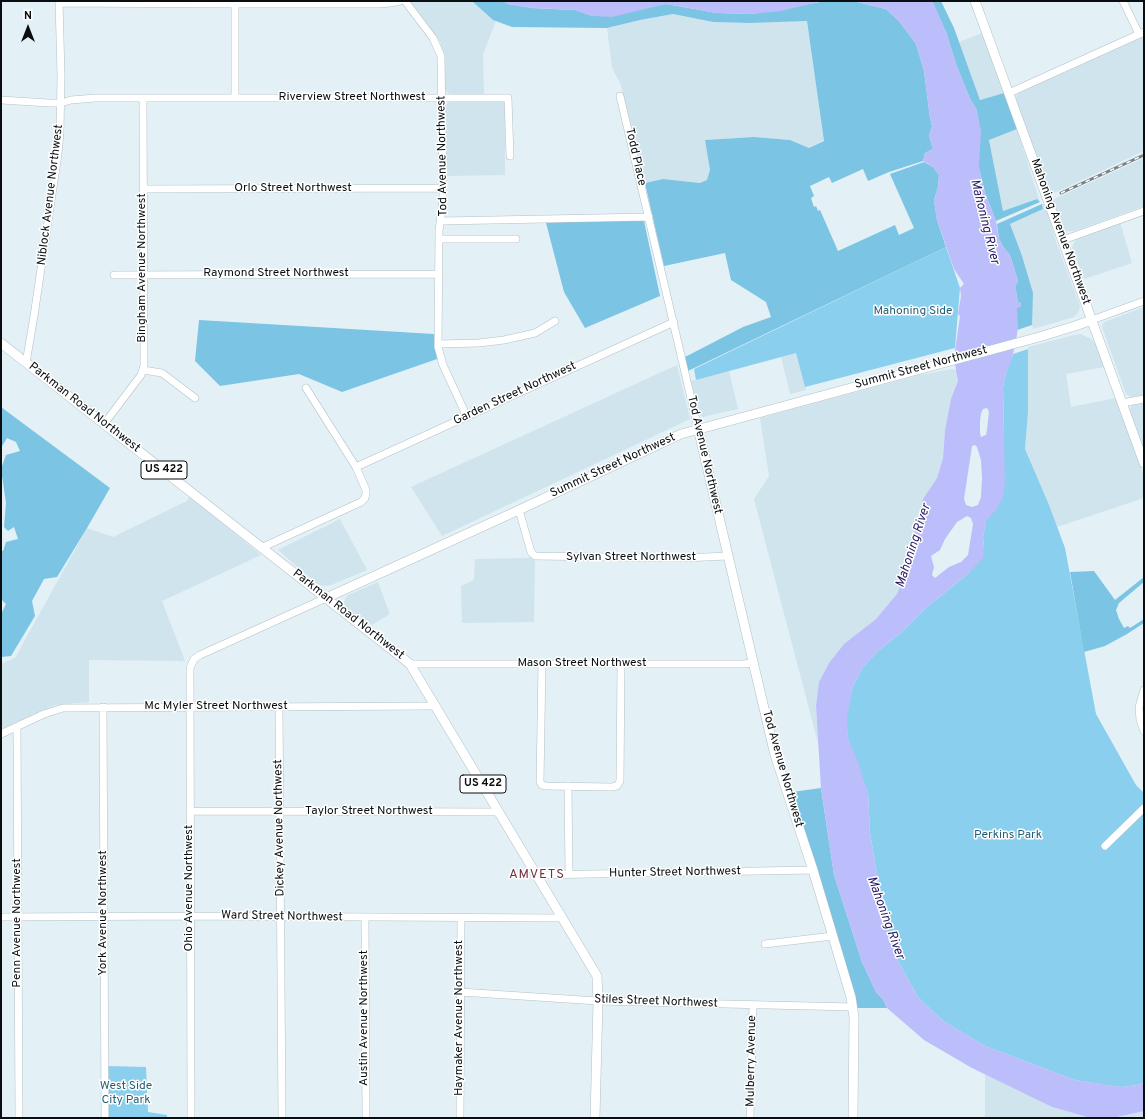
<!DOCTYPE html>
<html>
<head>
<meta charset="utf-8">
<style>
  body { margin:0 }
  #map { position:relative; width:1145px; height:1119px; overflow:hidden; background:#e3f0f6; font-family:Overpass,sans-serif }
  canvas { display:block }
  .frame { position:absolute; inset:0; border:2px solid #0a0e10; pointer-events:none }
  .north { position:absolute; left:8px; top:8px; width:40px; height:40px; -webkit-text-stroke:3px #fff; paint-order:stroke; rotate:0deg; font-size:11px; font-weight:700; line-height:16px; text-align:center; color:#0a0e10 }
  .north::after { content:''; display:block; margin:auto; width:14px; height:18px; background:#0a0e10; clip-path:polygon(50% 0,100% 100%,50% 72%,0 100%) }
</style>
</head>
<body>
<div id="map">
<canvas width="1145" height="1119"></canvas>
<div class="frame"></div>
<div class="north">N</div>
</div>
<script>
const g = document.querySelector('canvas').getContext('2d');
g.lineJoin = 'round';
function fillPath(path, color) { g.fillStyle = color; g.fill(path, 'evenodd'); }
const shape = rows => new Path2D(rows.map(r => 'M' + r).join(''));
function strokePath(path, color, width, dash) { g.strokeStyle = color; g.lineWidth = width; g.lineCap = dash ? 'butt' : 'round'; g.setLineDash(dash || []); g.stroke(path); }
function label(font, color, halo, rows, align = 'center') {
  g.font = font + ' Overpass,sans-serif'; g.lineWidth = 3; g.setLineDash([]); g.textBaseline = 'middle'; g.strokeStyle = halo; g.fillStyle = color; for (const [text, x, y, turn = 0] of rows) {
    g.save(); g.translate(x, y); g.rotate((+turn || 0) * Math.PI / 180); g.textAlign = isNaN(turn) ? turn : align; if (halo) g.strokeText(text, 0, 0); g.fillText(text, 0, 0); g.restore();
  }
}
fillPath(shape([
  [409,1,472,1,493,20,496,21,483,54,484,94,454,95,448,93,445,89,443,51,440,42],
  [673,14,713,22,750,23,807,21,824,140,809,148,790,140,754,137,705,140,710,170,708,180,700,183,663,179,645,183,621,85,612,68,607,28,640,20],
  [982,33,1004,93,980,100,959,42],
  [1144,35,1144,151,1050,195,1016,100,1016,96,1019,92],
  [505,101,505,175,446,176,445,106,449,102],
  [1017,129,1040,202,1037,199,1003,211,989,140],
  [1144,158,1144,206,1075,231,1066,231,1064,230,1052,200],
  [1042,204,1045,204,1057,244,1080,306,1078,313,1074,317,1033,329,1010,224,1043,209],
  [1120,222,1132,263,1084,279,1072,248,1074,242,1078,238],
  [1144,307,1144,395,1131,397,1126,394,1102,327,1103,323,1107,321],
  [1081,334,1091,339,1097,345,1105,367,1066,374,1071,407,1116,398,1144,475,1144,498,1057,527,1025,449,1028,413,1028,347,1074,335],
  [796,353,806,390,790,394,781,357],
  [677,365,690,419,442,536,411,487],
  [952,369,957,370,958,381,951,399,945,430,943,458,937,478,923,499,913,537,907,571,897,595,876,619,844,644,829,663,819,682,816,706,818,743,754,499,769,476,760,418,919,375],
  [729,371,738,409,707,416,703,417,700,415,691,381],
  [1144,401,1144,453,1130,412,1131,406,1135,404],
  [190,496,261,555,162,601,185,661,89,660,89,702,55,705,1,730,1,664,15,658,87,528,113,537,187,501],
  [340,519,367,570,331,585,323,586,317,584,278,550],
  [535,556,534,622,462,623,461,586,474,580,475,559,527,558],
  [378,582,390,614,372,625,346,607,344,602,345,599,348,595],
  [985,1074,1052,1107,1091,1118,985,1118],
  [1144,1111,1144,1118,1113,1118,1132,1114]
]), '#cfe4ed');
fillPath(shape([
  [946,247,960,288,955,348,805,387,796,353,696,380,694,369],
  [1028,349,1028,413,1025,449,1049,505,1065,548,1096,714,1136,785,1144,793,1144,1083,1137,1085,1122,1087,1106,1085,1075,1080,985,1046,943,1021,918,997,899,963,886,926,870,833,868,793,848,739,846,717,853,686,863,667,878,651,903,631,926,608,969,573,984,547,983,537,986,521,1004,433,1003,387,1006,373,1013,354],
  [105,1066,146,1067,148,1112,167,1115,167,1118,105,1118]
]), '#8acfee');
fillPath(shape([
  [472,1,503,1,508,4,532,8,575,10,593,16,666,4,717,13,752,14,826,1,853,1,886,9,899,21,916,44,924,71,930,118,932,126,929,136,933,149,925,153,923,161,889,172,868,181,863,169,832,183,829,177,810,186,814,196,811,198,814,207,816,206,818,211,820,210,838,251,895,225,899,235,914,228,890,174,924,162,933,167,939,175,938,187,934,200,937,220,946,247,688,371,685,357,743,327,771,317,766,302,731,280,725,253,664,266,645,183,663,179,700,183,707,180,710,170,705,140,754,137,790,140,809,148,824,141,807,21,750,23,713,22,673,14,640,20,607,28,512,27,493,20],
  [932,1,941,1,954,28,980,100,1004,93,1017,129,989,140,1003,211,1037,199,1040,202,996,221,985,193,979,168,977,110,970,99,957,67,946,32],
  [1042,204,1043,209,1010,224,1022,256,1033,293,1032,325,1017,330,1017,308,1021,306,1018,303,1016,291,1016,285,1018,281,1010,255,1004,248,999,239,997,224],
  [545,219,644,221,660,296,585,328,564,292],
  [199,320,434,334,437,359,342,392,299,374,220,386,195,361],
  [1,407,110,488,87,528,57,577,44,579,32,601,35,616,11,656,1,657,1,614,6,604,1,599,1,551,3,551,6,542,18,539,14,527,8,531,4,527,6,503,1,469,6,455,20,451,16,442,7,438,1,448],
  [1094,571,1115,600,1144,577,1144,582,1119,603,1116,610,1119,619,1124,628,1128,626,1130,628,1144,619,1144,623,1127,634,1105,646,1084,652,1070,572],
  [821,788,834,875,862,962,876,992,883,999,887,1008,857,1008,856,999,792,792]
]), '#7bc4e4');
fillPath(shape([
  [503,1,826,1,818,2,781,11,752,14,717,13,666,4,612,17,593,16,575,10,532,8,508,4],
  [853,1,932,1,934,4,946,32,957,67,970,99,977,110,981,131,979,168,985,193,996,221,999,239,1004,248,1010,255,1018,281,1016,285,1016,291,1018,303,1021,302,1021,306,1017,308,1018,327,1016,341,1011,362,1006,373,1003,387,1005,484,1002,499,996,510,986,521,983,537,984,547,983,558,969,573,926,608,903,631,878,651,863,667,853,686,847,717,848,739,857,759,868,793,870,833,886,926,899,963,918,997,943,1021,985,1046,1075,1080,1122,1087,1137,1085,1144,1083,1144,1111,1113,1118,1091,1118,1052,1107,972,1068,924,1040,887,1008,883,999,876,992,862,962,834,875,821,788,816,706,819,682,829,663,844,644,876,619,897,594,907,571,913,537,923,499,937,478,943,458,945,430,951,399,958,381,954,358,960,316,958,314,961,296,960,288,964,284,954,269,937,220,934,200,938,187,939,175,933,167,923,161,925,153,933,149,929,136,932,126,930,118,924,71,916,44,899,21,886,9],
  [987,408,989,412,987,430,986,435,981,437,980,433,980,421,981,413,983,409],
  [975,445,977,447,981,460,982,478,981,497,978,505,972,507,966,505,964,499,972,446],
  [967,516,971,518,973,524,968,555,961,562,949,567,935,578,932,575,934,567,931,556,940,550,945,539,957,522]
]), '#bcbdfb');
const minor = shape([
  [405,1,433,38,441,56,443,199,439,231,438,347,443,365,467,417],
  [1123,1,1139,34],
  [59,3,235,4,379,4,391,3,400,1],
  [235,4,235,98],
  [1009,93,1144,32],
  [620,96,698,428],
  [1,100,48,103,61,103,71,100,95,98,508,98,510,156],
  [143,189,443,188],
  [441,221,649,217],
  [439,239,516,239],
  [1063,240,1144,211],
  [114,275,438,274],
  [1092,320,1144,301],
  [438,344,479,343,504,340,535,333,555,321],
  [26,363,34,316,58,154,60,133,61,75,59,1],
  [143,370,162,373,195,398],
  [1122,403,1144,399],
  [104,424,141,375,144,366,143,99],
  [356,467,674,322],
  [519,510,531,552,535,556,683,558,728,556],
  [261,548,361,502,365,498,366,494,366,490,356,467,306,388],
  [410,664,743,664,753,663],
  [542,664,540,782,542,785,546,786,612,787,617,786,620,781,621,664],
  [1144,690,1139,707,1140,720,1144,731],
  [103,707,105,1118],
  [279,707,282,1118],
  [17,727,19,1118],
  [1,734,44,714,63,708,436,706],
  [568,786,569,874],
  [190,811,499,812],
  [1105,846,1144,808],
  [537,875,813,870],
  [1,917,191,916,563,918],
  [365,918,366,1118],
  [765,944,833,936],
  [460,992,598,1001,853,1007],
  [191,1118,190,668,194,659,200,655,326,598],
  [460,1118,461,918],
  [750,1118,753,1005]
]);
const major = shape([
  [975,1,1144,463],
  [1,343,410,664,597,976,598,1001,595,1118],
  [698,428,775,755,813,870,851,997,854,1017,853,1118],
  [326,598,519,510,681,434,1039,337,1075,326,1092,320]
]);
strokePath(minor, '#b4c0c6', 8);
strokePath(major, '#b4c0c6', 10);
strokePath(minor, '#fff', 7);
strokePath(major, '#fff', 9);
const rail = shape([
  [1061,193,1144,155]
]);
strokePath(rail, '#788185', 3);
strokePath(rail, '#fff', 1.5, [4.5]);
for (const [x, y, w] of [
  [164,470,46],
  [483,784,46]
]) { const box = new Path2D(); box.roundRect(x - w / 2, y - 9, w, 18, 3); g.fillStyle = '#fff'; g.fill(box); strokePath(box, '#0a0e10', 1); }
label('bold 11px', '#0a0e10', null, [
  ["US 422",164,470],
  ["US 422",483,784]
]);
label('12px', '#0a0e10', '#fff', [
  ["Riverview Street Northwest",352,98],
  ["Tod Avenue Northwest",443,156,-91],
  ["Todd Place",635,157,77],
  ["Orlo Street Northwest",293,189],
  ["Niblock Avenue Northwest",51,195,-83],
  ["Mahoning Avenue Northwest",1060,232,70],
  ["Bingham Avenue Northwest",143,268,-90],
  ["Raymond Street Northwest",276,274],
  ["Summit Street Northwest",921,368,-15],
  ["Garden Street Northwest",515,394,-25],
  ["Parkman Road Northwest",84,408,38],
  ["Tod Avenue Northwest",704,455,77],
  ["Summit Street Northwest",613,466,-25],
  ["Sylvan Street Northwest",631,558],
  ["Parkman Road Northwest",348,615,38],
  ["Mason Street Northwest",582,664],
  ["Mc Myler Street Northwest",216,707],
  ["Tod Avenue Northwest",782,769,74],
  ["Taylor Street Northwest",369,812],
  ["Dickey Avenue Northwest",280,828,-91],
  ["Hunter Street Northwest",675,873,-1],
  ["Ohio Avenue Northwest",190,888,-90],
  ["York Avenue Northwest",104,913,-90],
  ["Ward Street Northwest",282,917,1],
  ["Penn Avenue Northwest",18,923,-90],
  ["Stiles Street Northwest",656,1002,2],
  ["Austin Avenue Northwest",365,1018,-90],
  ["Haymaker Avenue Northwest",460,1018,-90],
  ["Mulberry Avenue",752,1061,-89]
]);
label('12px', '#265f76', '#fff', [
  ["Mahoning Side",913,312],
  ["Perkins Park",1008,836],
  ["West Side",126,1087],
  ["City Park",126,1101]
]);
label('italic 13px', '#261b60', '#fff', [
  ["Mahoning River",984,222,76],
  ["Mahoning River",914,546,-72],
  ["Mahoning River",885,918,70]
]);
g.letterSpacing = '1px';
label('13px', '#752f41', '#fff', [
  ["AMVETS",537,875]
]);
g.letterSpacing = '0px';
</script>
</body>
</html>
